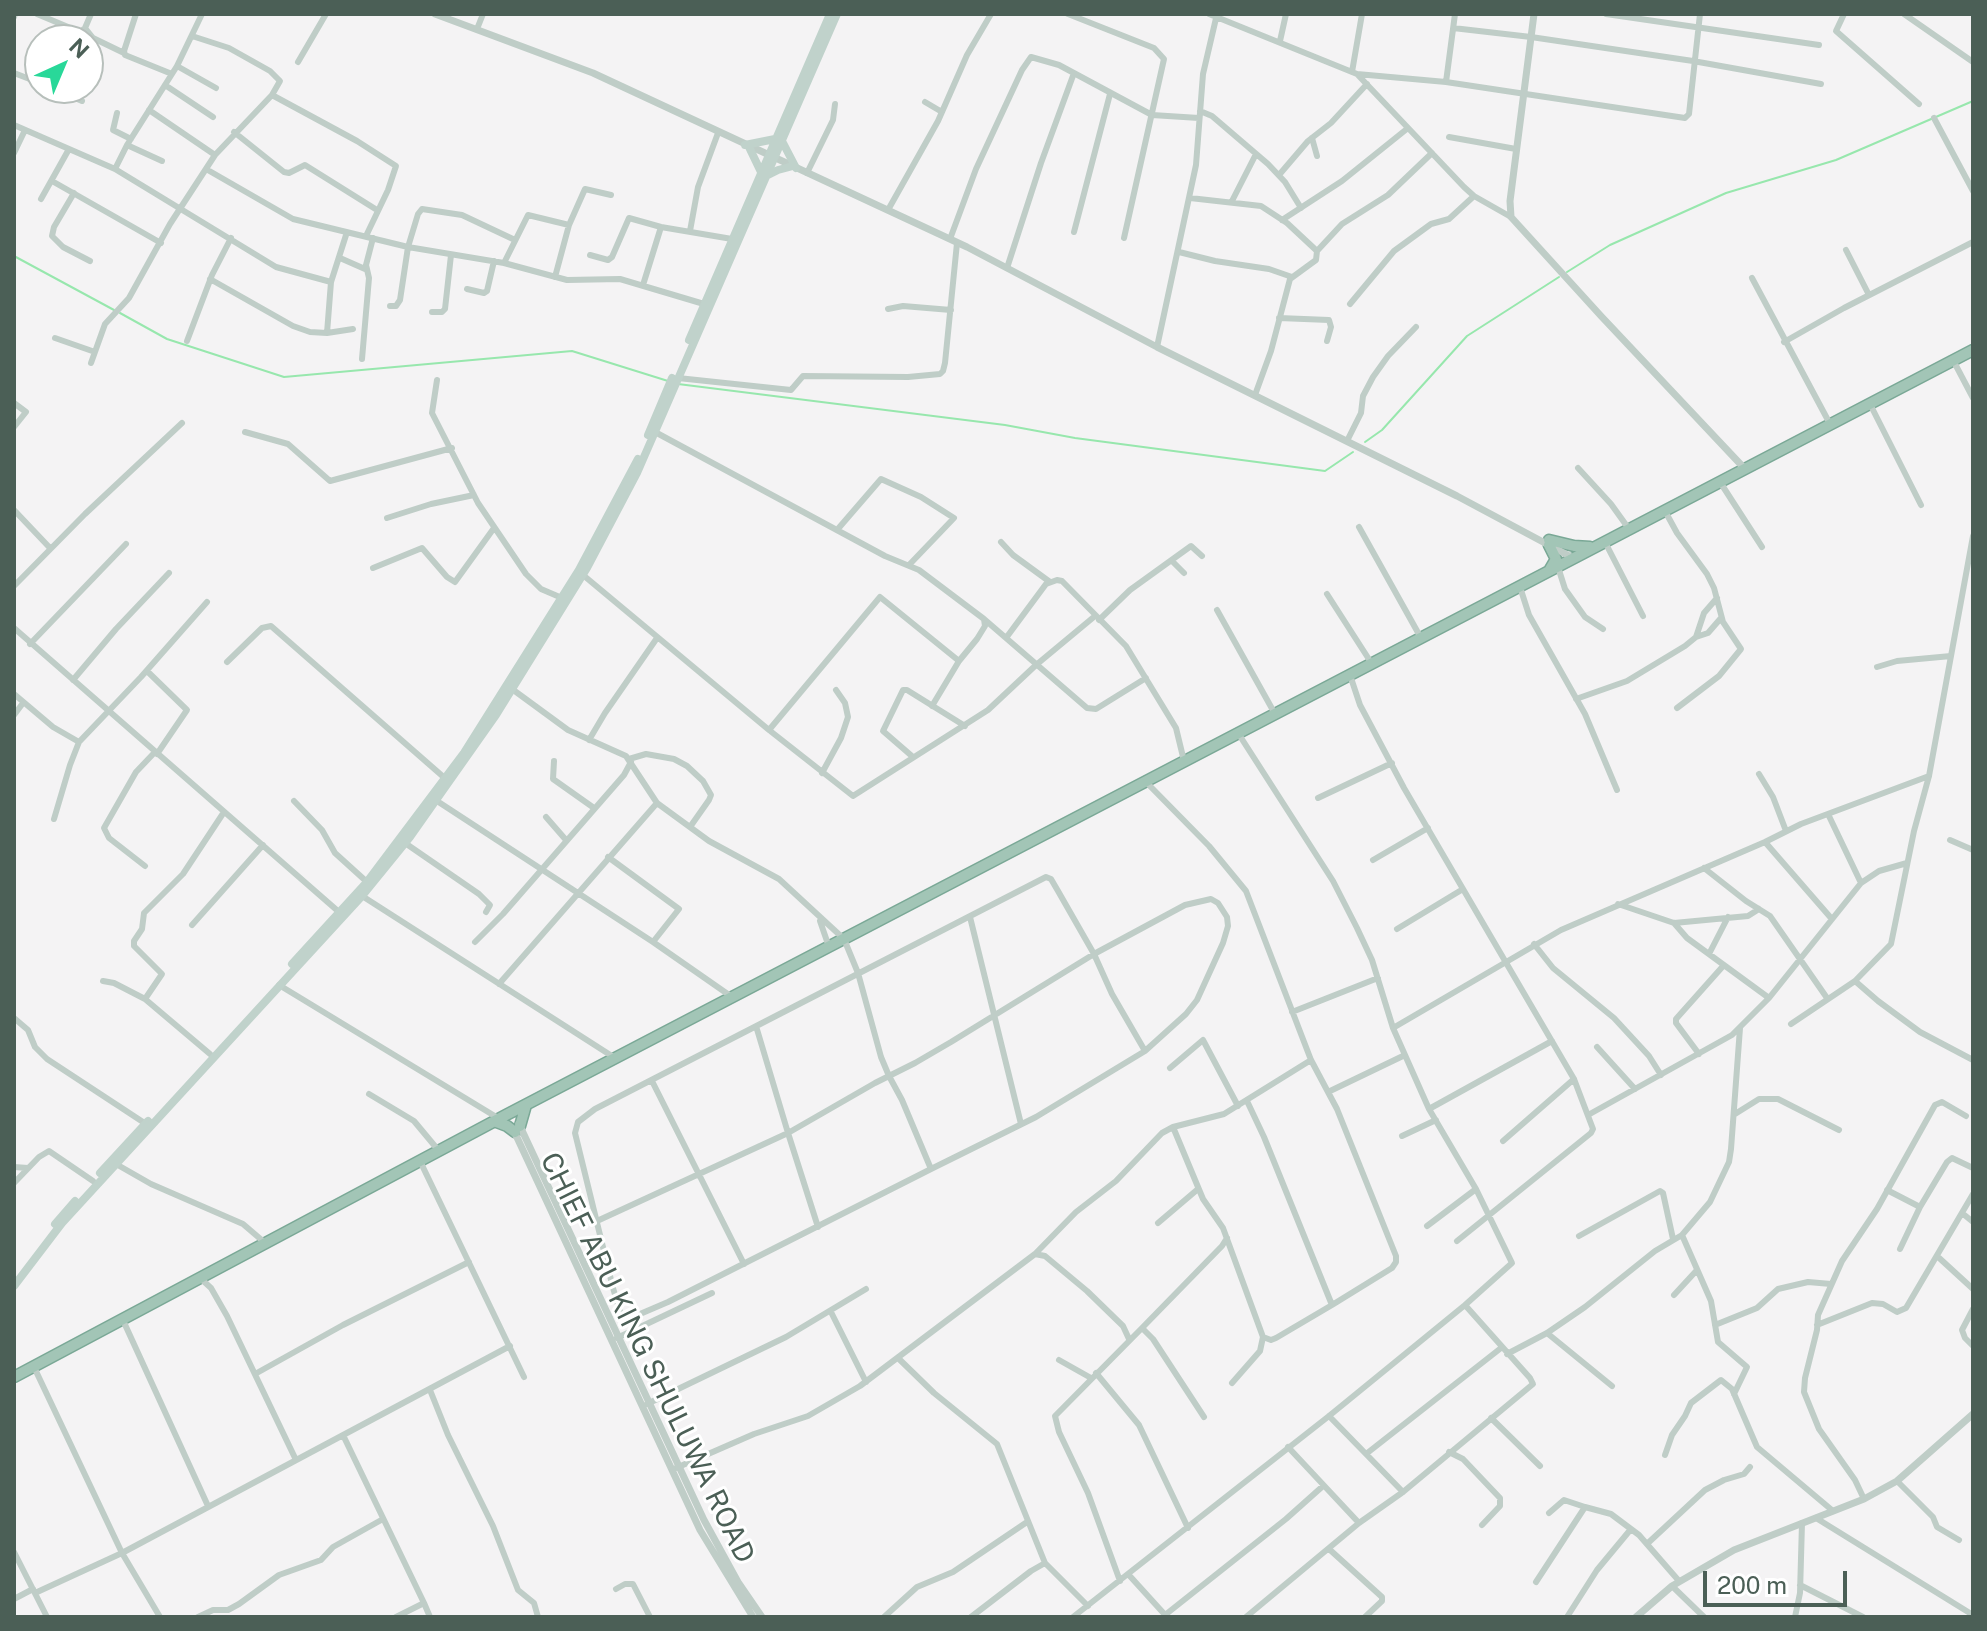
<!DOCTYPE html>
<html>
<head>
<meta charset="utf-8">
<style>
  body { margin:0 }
  #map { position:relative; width:1987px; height:1631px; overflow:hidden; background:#f4f3f4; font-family:"Public Sans",sans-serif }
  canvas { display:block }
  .frame { position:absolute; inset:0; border:16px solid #4b5f56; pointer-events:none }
  .north { position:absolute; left:24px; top:24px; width:80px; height:80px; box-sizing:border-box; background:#fff; border:2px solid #b7bfbb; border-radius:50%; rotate:44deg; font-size:22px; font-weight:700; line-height:32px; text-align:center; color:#4b5f56 }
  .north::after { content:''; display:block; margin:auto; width:28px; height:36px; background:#29d899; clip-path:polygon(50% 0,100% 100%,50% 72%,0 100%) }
  .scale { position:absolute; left:1703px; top:1571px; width:144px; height:36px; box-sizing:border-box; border:4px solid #4b5f56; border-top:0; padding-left:10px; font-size:24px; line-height:28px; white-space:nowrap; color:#4b5f56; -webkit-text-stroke:6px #fff; paint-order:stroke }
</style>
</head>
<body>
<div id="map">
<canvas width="1987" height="1631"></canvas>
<div class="frame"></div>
<div class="north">N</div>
<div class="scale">200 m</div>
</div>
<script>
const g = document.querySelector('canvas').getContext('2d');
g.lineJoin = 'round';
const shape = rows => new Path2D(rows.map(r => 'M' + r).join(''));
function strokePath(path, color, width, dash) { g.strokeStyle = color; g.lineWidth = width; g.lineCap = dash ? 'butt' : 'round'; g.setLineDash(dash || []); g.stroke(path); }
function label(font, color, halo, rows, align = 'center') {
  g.font = font + ' "Public Sans",sans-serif'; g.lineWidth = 6; g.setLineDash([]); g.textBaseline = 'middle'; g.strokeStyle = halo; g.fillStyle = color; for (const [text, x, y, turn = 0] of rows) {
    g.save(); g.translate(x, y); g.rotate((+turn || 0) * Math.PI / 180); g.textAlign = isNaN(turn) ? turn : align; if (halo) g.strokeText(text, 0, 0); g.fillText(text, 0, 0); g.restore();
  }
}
strokePath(shape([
  [14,256,114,310],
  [1567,272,1610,245,1726,193,1836,160,1973,101],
  [120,313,167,339,284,377,572,351,668,381],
  [678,384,1005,425,1075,438,1325,471,1353,452],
  [1365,442,1382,430,1467,336,1559,277]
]), '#97e7ad', 2);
const trunk = shape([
  [1549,540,1574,546,1590,547],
  [1549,571,1556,559,1549,545],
  [494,1121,507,1126,515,1132],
  [520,1126,526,1105],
  [14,1377,506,1115,1973,350]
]);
strokePath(trunk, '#7aa896', 13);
strokePath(shape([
  [37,14,80,32,85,28,91,14],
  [136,14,124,51,125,55,172,74],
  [1068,14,1154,48,1164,59,1124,238],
  [1209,14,1357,74,1464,187,1474,196,1511,217],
  [1606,14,1819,45],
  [1844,14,1836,31,1919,104],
  [1904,14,1973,62],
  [14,17,15,14],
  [85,28,93,38,124,53],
  [1453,28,1531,37,1693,61,1821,84],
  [477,29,483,14],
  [1280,41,1286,14],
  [298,62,326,14],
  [177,66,216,88],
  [1352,72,1362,14],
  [14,73,40,83],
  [1357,74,1446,82,1685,118,1689,114,1700,14],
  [1446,82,1455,14],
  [165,85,213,117],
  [52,88,82,101],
  [272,95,357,141,396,166,388,190,366,236],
  [925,102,942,112],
  [149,110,215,155],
  [1200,111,1212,116,1268,164,1285,182,1301,208],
  [117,113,113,130,131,139],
  [1934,118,1973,191],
  [14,125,115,169,276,267,331,282],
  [234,132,284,172,289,173,305,165,377,210],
  [1449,137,1516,149],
  [1312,138,1317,156],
  [127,145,162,161],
  [14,153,25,130],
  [115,169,127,145,177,66,202,14],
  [206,169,293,219,408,247,504,263,567,280,620,279,704,304],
  [807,173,833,120,835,104],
  [1279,175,1308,141,1331,123,1367,84],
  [52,181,161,243],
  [74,193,54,227,52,236,63,247,90,261],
  [1190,198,1261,206,1287,223,1317,251],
  [41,199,69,149],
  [1232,201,1256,154],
  [888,210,938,121,967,55,991,14],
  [1282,220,1342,181,1408,128],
  [569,225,585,189,611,195],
  [690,231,698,187,718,133],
  [1074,232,1110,94],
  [950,239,976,169,1022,70,1031,57,1059,65,1152,115,1199,118],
  [1846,250,1869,295],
  [1179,252,1215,261,1269,269,1292,277],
  [590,255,608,260,612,257,629,218,661,227,732,239],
  [340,258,365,269],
  [504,263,528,215,569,225,555,277],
  [1007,268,1041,163,1074,73],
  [1752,278,1830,424],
  [210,279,293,326,310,332,327,333,331,282,347,232],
  [643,285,661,227],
  [467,289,484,293,487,291,494,261],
  [1350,304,1394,251,1431,224,1449,219,1474,196],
  [390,306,396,306,400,300,408,247,418,214,422,209,462,215,515,240],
  [888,309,903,306,951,310],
  [432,312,442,312,445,309,451,255],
  [1279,318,1329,320,1331,327,1327,341],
  [327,333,353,329],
  [55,338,95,352],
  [187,341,212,275,231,238],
  [1784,342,1844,308,1973,242],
  [1157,347,1196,165,1203,74,1217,14],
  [362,359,369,278,366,265,373,238],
  [1953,360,1973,398],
  [91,363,105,324,129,298,170,224,215,155,272,95,280,81,270,71,229,48,192,36],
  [678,378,791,390,803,376,908,377,940,374,943,371,945,363,957,243],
  [437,380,432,413,478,503,526,574,541,589,562,598],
  [1255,395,1271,351,1290,279,1316,260,1317,251,1342,224,1388,195,1432,153],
  [14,403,26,412,14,427],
  [1870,404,1921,505],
  [245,432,288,444,330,481,452,448],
  [655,432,885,556,919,570,984,619,1087,708,1096,709,1146,678],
  [1347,441,1361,413,1363,396,1373,377,1388,356,1416,327],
  [1578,468,1611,504,1629,529],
  [1720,482,1762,547],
  [14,510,50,548],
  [1665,511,1677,533,1707,574,1714,588,1723,622,1741,649,1719,676,1677,708],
  [387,518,431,504,474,495],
  [1359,527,1421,638],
  [837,530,881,479,921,497,954,518,909,565],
  [1001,542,1013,555,1050,582],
  [1605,542,1643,616],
  [1172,561,1184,573],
  [1558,567,1565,589,1585,617,1603,629],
  [373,568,422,548,447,577,455,582,494,528],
  [583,575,769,730,880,597,959,661,977,639,985,626,984,619],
  [14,586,85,514,182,423],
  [1520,587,1529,615,1585,714,1617,790],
  [1327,594,1372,664],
  [1217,610,1275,714],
  [1099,620,1130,590,1191,546,1202,556],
  [14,628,339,912],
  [1696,637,1704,613,1717,598],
  [1006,638,1046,584,1057,580,1062,581,1126,646,1176,728,1184,761],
  [30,644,126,544],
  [227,662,262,628,271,626,447,780],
  [1877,667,1897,661,1951,656],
  [147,671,187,710,157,754],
  [1350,675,1360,705,1404,788,1574,1079,1593,1129,1591,1133,1457,1241],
  [73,680,116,629,169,573],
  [14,694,53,727,79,742,141,677,207,602],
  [1576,699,1627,681,1685,646,1696,637,1708,633,1721,618],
  [932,706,959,661],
  [14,715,23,703],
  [769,730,853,796,988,710,1036,665,1095,616],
  [589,740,605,713,657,638],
  [913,757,883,731,903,690,907,690,965,726],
  [629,759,646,754,674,759,687,766,703,781,711,795,709,800,690,827],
  [554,761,553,779,594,808],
  [822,773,841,738,848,717,845,703,836,690],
  [1759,774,1773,797,1786,831],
  [1146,782,1209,846,1246,891,1311,1060,1337,1109,1396,1256,1396,1262,1392,1268,1332,1305,1264,1137,1247,1101],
  [1318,798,1392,763],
  [294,801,322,830,335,853,367,882],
  [437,801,653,942,732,997],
  [657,803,709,841,779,879,844,939,858,973,881,1057,889,1076,902,1100,931,1169,1036,1117,1145,1051,1186,1014,1197,1000,1223,943,1228,926,1227,917,1218,903,1211,899,1185,905,1094,954,951,1042,915,1063,875,1083,788,1133,756,1026],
  [1828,814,1861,883],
  [546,817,566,840],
  [54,819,70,765,79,742],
  [1950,840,1973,850],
  [1765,842,1831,918],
  [405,843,479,894,490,905,486,912],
  [608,857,679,909,653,942],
  [1373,860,1428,828],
  [145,866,109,838,104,828,136,772,155,752],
  [1704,868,1746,901,1770,916,1827,998],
  [359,894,615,1058],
  [1618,904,1674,923,1748,916,1759,909],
  [970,917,1021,1124],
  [820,921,829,947],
  [1674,923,1687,938,1769,998],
  [192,925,263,845],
  [1397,929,1463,889],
  [475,942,503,914,624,775,631,762],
  [1534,944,1553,968,1614,1018,1649,1056,1661,1075],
  [1709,954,1728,917],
  [103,981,114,983,145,999,210,1054],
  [1855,981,1878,1001,1920,1032,1973,1060],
  [499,984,657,803,626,756,568,730,512,689],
  [279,985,498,1118],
  [145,999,162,974,134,946,134,941,142,929,144,913,183,874,224,812],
  [1292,1012,1378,978],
  [14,1018,28,1030,35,1047,47,1059,146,1124],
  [1791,1024,1855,981,1891,944,1914,831,1929,776,1973,536],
  [1393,1028,1561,930,1765,842,1801,824,1929,776],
  [1597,1047,1635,1089],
  [1699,1054,1676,1023,1676,1019,1724,965],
  [1170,1068,1203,1040,1238,1106],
  [652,1081,744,1264],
  [1328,1092,1405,1055],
  [369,1094,414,1121,439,1151],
  [1429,1109,1552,1041],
  [1735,1114,1759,1099,1778,1099,1839,1130],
  [1588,1115,1732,1035,1769,998,1861,883,1879,871,1907,863],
  [1173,1127,1203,1199,1223,1228,1263,1337,1260,1351,1232,1383],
  [1402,1136,1436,1120],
  [1503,1141,1574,1079],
  [420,1161,524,1377],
  [116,1164,151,1184,243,1224,264,1242],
  [14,1167,28,1168],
  [931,1169,668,1302,626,1320,621,1315,613,1288,575,1133,578,1122,595,1109,1046,877,1051,879,1058,891,1094,954,1112,994,1145,1051],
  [14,1183,39,1157,49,1151,93,1181],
  [1887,1190,1920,1207,1947,1162,1952,1158,1973,1168],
  [1962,1213,1973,1222],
  [597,1221,788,1133,818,1227],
  [1158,1223,1198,1189],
  [1427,1226,1476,1189],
  [1682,1235,1711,1301,1718,1342,1747,1367,1734,1394],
  [1579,1236,1660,1191,1663,1193,1673,1239],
  [1900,1249,1920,1207],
  [1035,1254,1045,1256,1087,1291,1123,1326,1129,1339],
  [1937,1256,1973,1289],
  [199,1277,211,1288,227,1316,296,1460],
  [1674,1295,1697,1270],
  [1973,1309,1962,1330,1965,1338,1973,1346],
  [831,1312,866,1382],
  [122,1318,208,1506],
  [1715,1325,1757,1308,1778,1289,1808,1282,1831,1284],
  [1817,1325,1872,1303,1883,1304,1897,1312,1906,1308,1973,1194],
  [1142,1328,1222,1246,1227,1238],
  [1547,1333,1612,1386],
  [1263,1337,1271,1340,1276,1338,1332,1305],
  [617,1338,712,1293],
  [1507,1354,1547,1333,1585,1307,1655,1251,1682,1235,1710,1202,1729,1162,1731,1149,1740,1028],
  [898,1358,934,1393,997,1444,1045,1563,1088,1606],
  [1059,1360,1091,1378],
  [34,1367,122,1553,160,1617],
  [1096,1373,1139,1425,1188,1528],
  [255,1374,343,1325,469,1262],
  [430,1390,448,1435,493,1526,518,1590,534,1603,538,1617],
  [647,1404,786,1337,866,1289],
  [1329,1416,1403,1492],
  [1491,1418,1540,1466],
  [343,1435,424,1603,396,1617],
  [1288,1447,1359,1523],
  [1449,1452,1463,1459,1500,1498,1500,1506,1482,1525],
  [1366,1454,1501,1348],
  [1665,1455,1672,1435,1685,1416,1691,1403,1721,1380,1732,1389,1757,1447,1833,1511],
  [676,1468,754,1434,808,1416,860,1386,1035,1254,1076,1212,1116,1181,1162,1133,1173,1127,1224,1114,1311,1060],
  [1897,1481,1933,1517,1937,1527,1959,1540],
  [1864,1499,1855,1480,1819,1429,1804,1392,1805,1378,1817,1330,1818,1315,1842,1261,1877,1209,1935,1105,1942,1102,1966,1116],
  [1549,1513,1564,1500,1585,1507],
  [1816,1518,1973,1615],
  [1648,1543,1705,1490,1724,1480,1744,1474,1750,1467],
  [1329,1549,1382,1597,1382,1601,1365,1617],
  [14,1552,47,1617],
  [1128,1574,1167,1617],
  [1120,1581,1088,1493,1059,1432,1055,1416,1142,1328,1153,1339,1204,1417],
  [1536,1582,1585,1507,1611,1514,1639,1535,1679,1581],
  [1800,1585,1863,1617],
  [1672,1586,1704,1617],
  [616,1589,625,1584,633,1584,650,1617],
  [35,1593,122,1553,510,1346],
  [14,1599,33,1589],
  [424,1603,430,1617],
  [1165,1615,1286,1519,1323,1486],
  [198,1617,213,1610,228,1610,239,1604,279,1575,321,1560,333,1547,383,1519],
  [884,1617,917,1587,953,1572,1027,1522],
  [971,1617,1031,1571,1045,1563],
  [1073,1617,1329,1416,1465,1305,1512,1263,1476,1189,1429,1109,1393,1028,1372,960,1357,928,1333,881,1238,733],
  [1246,1617,1359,1523,1403,1492,1533,1384,1530,1378,1465,1305],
  [1567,1617,1597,1570,1631,1529],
  [1795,1617,1800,1593,1802,1523]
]), '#bfcdc7', 6);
strokePath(shape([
  [435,14,593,73,967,247,1157,347,1457,496,1573,558],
  [1534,14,1510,201,1511,217,1601,316,1745,469],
  [519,1124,704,1520,738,1582,762,1617],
  [514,1131,700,1530,753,1617],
  [1636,1617,1672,1586,1734,1550,1864,1499,1897,1481,1973,1414]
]), '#bfcdc7', 7);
strokePath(shape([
  [782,141,796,168],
  [745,145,775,139],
  [749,147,761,172],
  [766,176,778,170,793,166],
  [689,340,830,14],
  [648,435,672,378],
  [292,964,367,882,464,753,579,570,638,459],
  [100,1173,148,1121],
  [55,1224,75,1201],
  [14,1286,62,1223,362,896,410,837,496,715,587,568,637,473,837,14]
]), '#c0d2cb', 8);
strokePath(trunk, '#a2c5b6', 10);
label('28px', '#4b5f56', '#fff', [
  ["CHIEF ABU KING SHULUWA ROAD",647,1358,64]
]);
</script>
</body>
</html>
